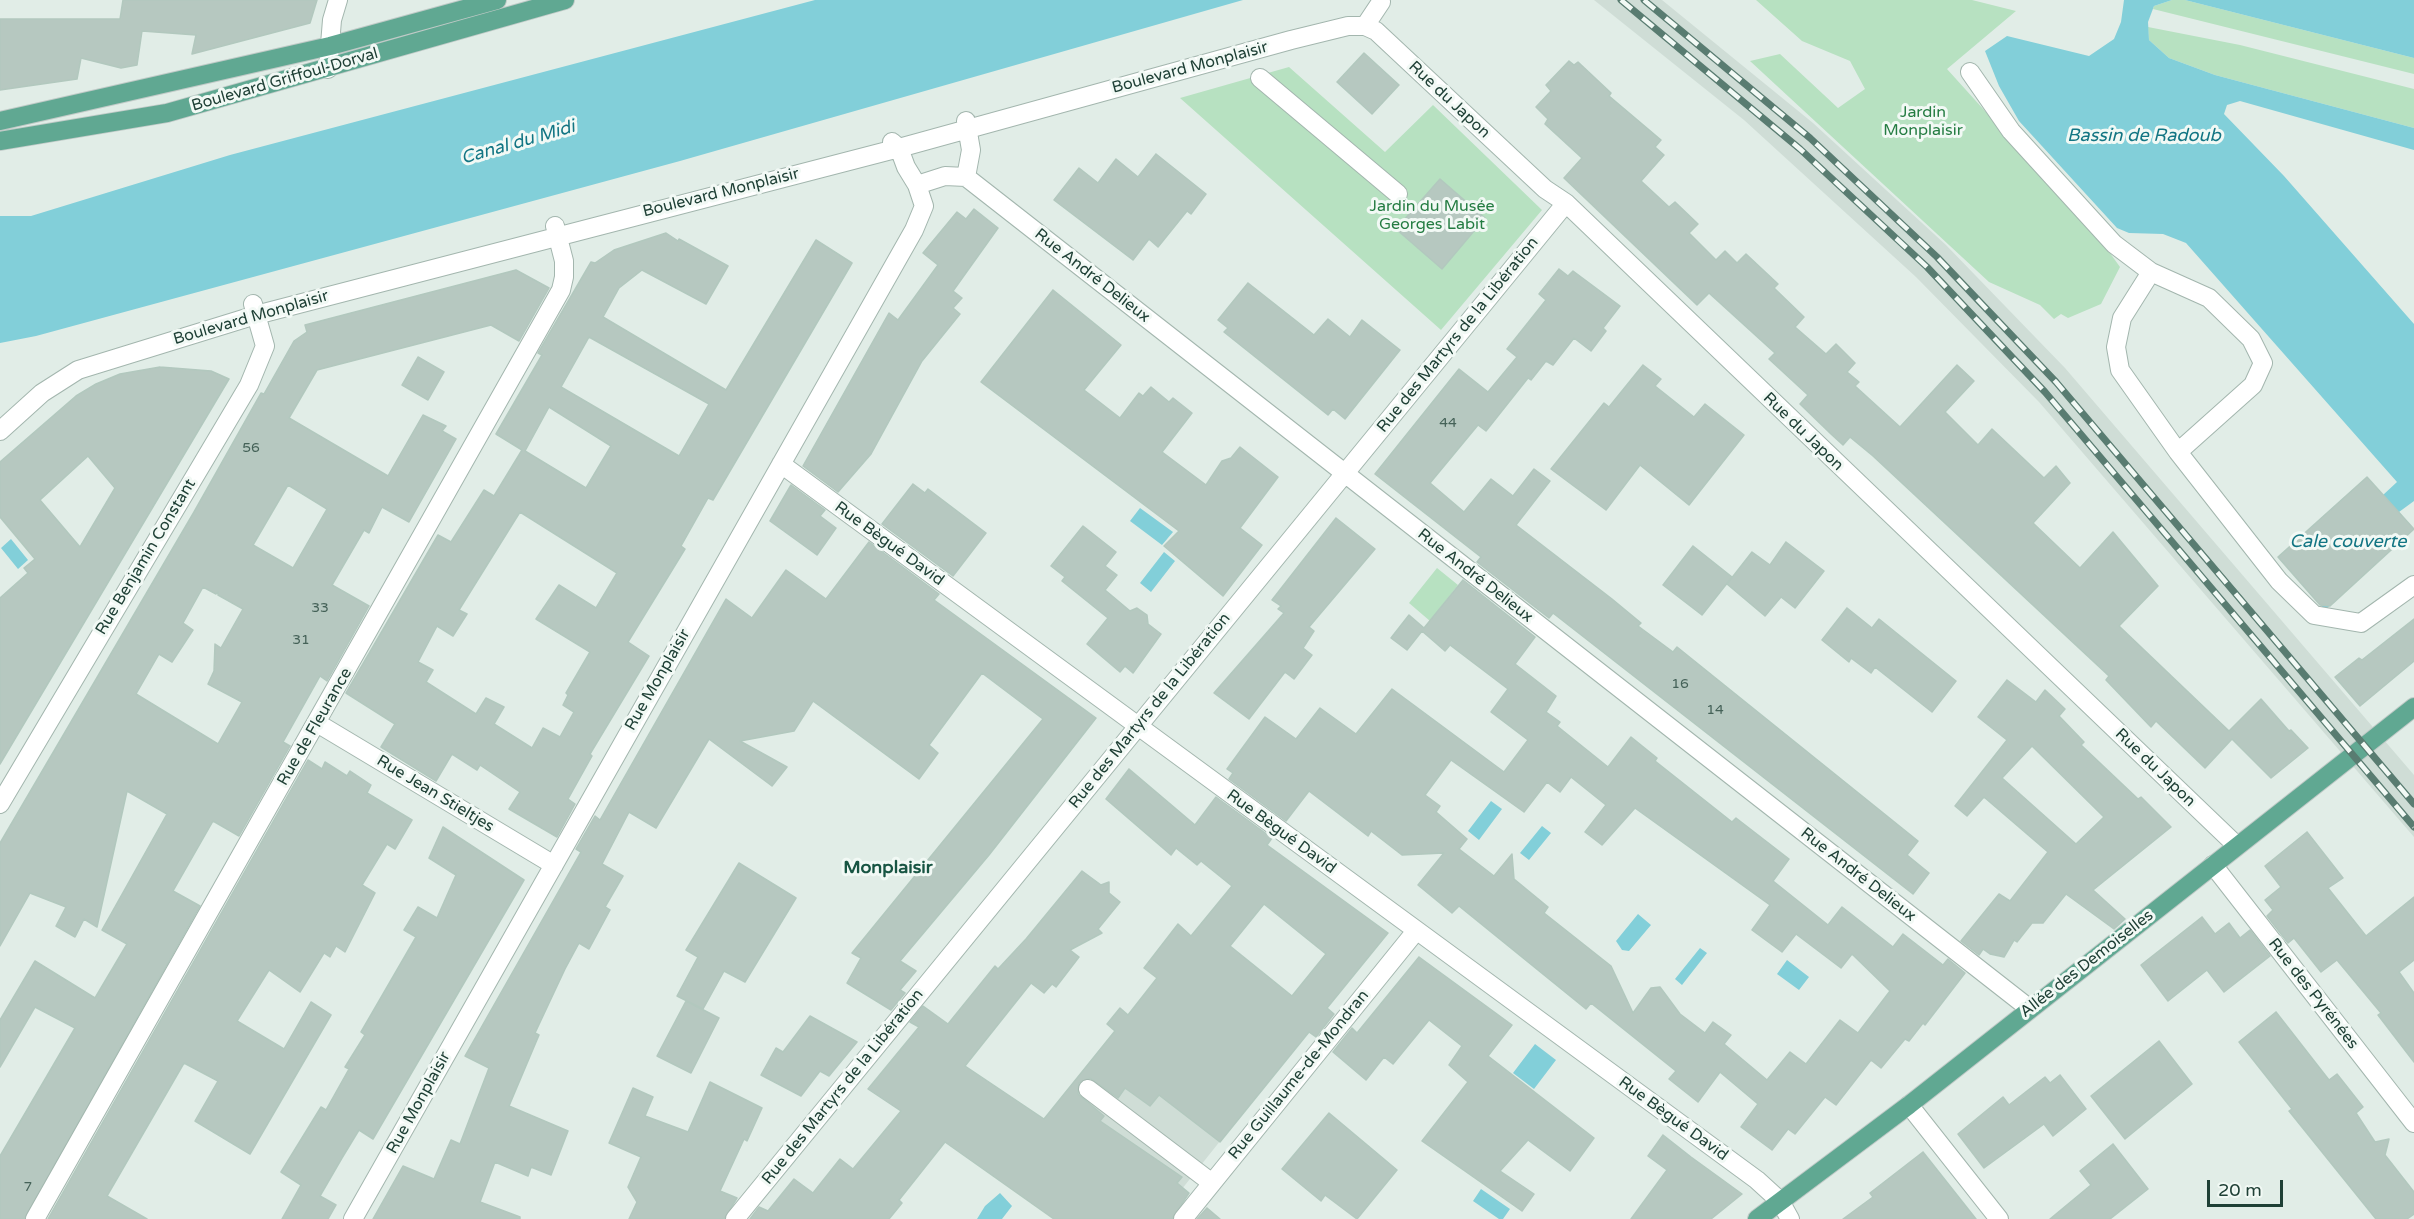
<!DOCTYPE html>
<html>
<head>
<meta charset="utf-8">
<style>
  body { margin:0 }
  #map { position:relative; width:2414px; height:1219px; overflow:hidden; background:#e1ede7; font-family:"Varela Round",sans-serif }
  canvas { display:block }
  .scale { position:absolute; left:2207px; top:1180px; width:76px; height:27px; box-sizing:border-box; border:3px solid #1f4036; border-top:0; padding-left:8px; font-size:18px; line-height:21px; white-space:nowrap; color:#1f4036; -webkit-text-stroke:4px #f2f9f5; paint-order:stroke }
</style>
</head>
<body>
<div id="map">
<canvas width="2414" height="1219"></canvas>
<div class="scale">20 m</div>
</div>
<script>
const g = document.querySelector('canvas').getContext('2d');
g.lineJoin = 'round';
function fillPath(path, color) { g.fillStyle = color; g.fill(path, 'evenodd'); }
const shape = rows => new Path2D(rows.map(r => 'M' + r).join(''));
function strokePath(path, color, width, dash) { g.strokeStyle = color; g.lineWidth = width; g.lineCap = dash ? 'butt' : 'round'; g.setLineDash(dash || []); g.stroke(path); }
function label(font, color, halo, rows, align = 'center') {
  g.font = font + ' "Varela Round",sans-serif'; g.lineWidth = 6; g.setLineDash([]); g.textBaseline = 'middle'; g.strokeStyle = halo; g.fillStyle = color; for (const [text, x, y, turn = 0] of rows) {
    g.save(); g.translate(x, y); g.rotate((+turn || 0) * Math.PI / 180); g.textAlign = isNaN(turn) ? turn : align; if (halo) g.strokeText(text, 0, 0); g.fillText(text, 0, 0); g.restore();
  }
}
fillPath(shape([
  [1594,0,1662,0,1813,123,1946,245,2065,368,2414,775,2414,837,2039,402,1916,277,1744,120],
  [1118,1026,1236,1121,1170,1204,1044,1119]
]), '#cfddd6');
fillPath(shape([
  [1756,0,1972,0,2016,11,1947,69,2097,235,2120,267,2101,304,2068,318,2061,314,2054,319,2040,305,1989,282,1750,61,1780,54,1838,108,1865,89,1850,61,1802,41],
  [2172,0,2185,0,2414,58,2414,74,2153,9,2154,6],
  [2148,27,2240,45,2414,89,2414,128,2215,75,2169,58,2149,40],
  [1289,67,1385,152,1433,105,1542,210,1441,330,1180,98],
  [1437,568,1458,585,1430,621,1409,603]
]), '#b7e1c1');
fillPath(shape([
  [815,0,1243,0,680,161,36,336,0,343,0,216,31,216,230,155],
  [2124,0,2172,0,2154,6,2148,22,2149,40,2169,58,2215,75,2414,128,2414,150,2240,101,2227,105,2224,114,2284,176,2414,324,2414,501,2399,512,2414,529,2325,610,2278,557,2367,477,2383,495,2397,482,2186,243,2163,234,2129,233,2117,228,2019,121,1999,86,1985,51,2007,36,2089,56,2114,39,2121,22],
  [2185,0,2414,0,2414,58],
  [1140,508,1173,532,1162,545,1130,521],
  [11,539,28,560,18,569,1,548],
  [1164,552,1175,561,1151,592,1140,583],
  [1491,801,1502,809,1479,840,1468,831],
  [1542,826,1551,833,1529,860,1520,853],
  [1638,914,1651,925,1629,951,1622,950,1616,941],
  [1700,948,1707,953,1682,985,1675,979],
  [1787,960,1809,977,1799,990,1777,974],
  [1535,1044,1556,1060,1534,1089,1513,1073],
  [1481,1189,1510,1209,1503,1219,1499,1219,1473,1201],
  [1000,1193,1012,1206,1002,1219,977,1219,985,1206]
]), '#82cfd9');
const building = shape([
  [123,0,317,0,310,23,192,54,196,35,142,31,137,65,121,68,81,58,77,79,0,90,0,19,120,19,123,0],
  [1364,53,1399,85,1372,114,1337,82,1364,53],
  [1569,61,1574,65,1578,62,1611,93,1609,96,1661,140,1655,147,1664,155,1641,181,1669,207,1675,202,1698,224,1689,233,1716,260,1725,251,1737,263,1746,254,1778,284,1774,288,1804,317,1795,327,1826,354,1836,344,1855,363,1847,372,1859,382,1855,386,1900,427,1957,365,1974,381,1945,412,1978,445,1992,429,2044,478,2056,466,2070,483,2033,523,2080,568,2113,532,2158,586,2119,626,2229,731,2261,699,2289,731,2291,730,2308,748,2271,778,2232,739,2205,768,2156,721,2151,727,2106,680,2109,676,1873,456,1850,437,1843,445,1831,434,1800,404,1808,395,1769,359,1775,353,1709,293,1697,305,1564,178,1582,158,1545,124,1548,119,1536,107,1551,91,1546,85,1569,61],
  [1156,154,1206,194,1191,214,1187,211,1158,247,1149,239,1133,260,1054,200,1079,168,1098,183,1116,159,1138,177,1156,154],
  [1440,179,1485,218,1442,269,1396,229,1440,179],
  [974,209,998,228,953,291,962,298,953,308,960,314,922,361,871,454,838,492,803,466,889,313,898,320,938,265,923,253,957,212,966,219,974,209],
  [666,233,678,241,679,239,728,266,706,304,642,270,619,288,603,317,726,390,816,240,852,263,713,500,708,498,681,546,685,549,628,642,649,656,590,754,592,756,568,799,575,804,557,837,509,809,520,792,480,765,477,770,452,754,436,781,381,747,395,724,346,693,438,535,451,542,484,490,494,496,522,450,496,434,542,355,538,353,591,262,595,263,614,250,666,233],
  [589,337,709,404,679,456,561,387,589,337],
  [549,407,611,446,586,488,525,451,549,407],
  [520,512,617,573,596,608,559,585,536,619,590,652,566,693,568,695,563,705,574,712,560,737,543,728,532,748,494,724,504,707,486,698,476,714,426,682,433,670,418,662,437,626,453,636,467,614,459,610,520,512],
  [1559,269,1568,276,1573,271,1620,306,1603,328,1606,331,1591,351,1574,338,1553,365,1546,361,1531,380,1528,378,1486,431,1478,425,1430,483,1464,512,1491,479,1513,496,1534,469,1550,481,1516,525,1612,599,1641,623,1638,626,1673,652,1677,647,1918,841,1907,855,1929,873,1913,894,1553,613,1549,618,1477,562,1481,557,1375,474,1459,369,1488,392,1517,357,1507,349,1546,300,1539,294,1559,269],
  [516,270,549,288,519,341,491,325,317,370,289,418,388,476,423,415,446,426,442,431,456,439,409,522,382,507,369,533,364,530,332,585,369,606,327,681,320,676,283,742,290,746,239,836,213,821,173,891,200,906,24,1219,0,1219,0,1156,75,1028,35,1007,0,1067,0,1020,35,961,95,998,127,944,102,930,167,814,127,791,97,927,84,919,75,937,56,926,66,907,30,893,0,946,0,843,194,512,261,393,264,394,294,341,307,332,305,325,516,270],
  [288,485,327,509,293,568,253,545,288,485],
  [203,587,216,594,218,592,218,595,243,609,221,648,215,644,214,671,208,684,242,702,218,744,136,694,159,654,172,662,193,630,183,623,203,587],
  [1248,283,1314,335,1328,319,1350,337,1362,320,1400,350,1345,419,1333,409,1328,415,1224,332,1228,328,1218,320,1248,283],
  [1053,290,1121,345,1084,390,1120,418,1139,393,1143,396,1151,387,1169,402,1173,398,1192,413,1162,452,1206,485,1222,461,1231,458,1240,447,1278,477,1240,528,1262,545,1223,596,1164,546,1179,531,981,382,1053,290],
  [418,357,444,372,428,400,402,385,418,357],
  [1643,365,1661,379,1655,386,1694,417,1705,404,1744,435,1689,505,1640,465,1606,510,1551,469,1604,403,1609,407,1643,365],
  [160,367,211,371,229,379,0,764,0,598,28,573,24,568,35,559,0,517,0,462,76,396,96,384,120,374,160,367],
  [88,456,115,488,80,547,40,500,88,456],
  [2367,477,2414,529,2330,606,2320,605,2278,557,2367,477],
  [913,484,925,493,928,489,986,533,953,576,882,524,913,484],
  [791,485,825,510,820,516,836,528,817,555,770,521,791,485],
  [1336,518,1375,549,1309,627,1314,631,1303,648,1312,655,1294,679,1285,672,1249,719,1214,693,1284,613,1278,609,1281,606,1272,600,1336,518],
  [1083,526,1116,552,1105,566,1117,575,1105,590,1130,611,1137,608,1147,615,1148,624,1161,634,1133,673,1125,666,1120,672,1087,644,1108,618,1062,581,1065,577,1051,566,1083,526],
  [869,542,939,594,934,600,1096,718,989,855,900,961,916,971,900,990,905,993,891,1010,847,983,861,958,852,953,1043,719,982,673,929,745,938,753,919,779,813,701,794,731,740,741,787,767,772,786,709,739,656,828,629,812,602,864,623,876,605,907,610,910,589,949,579,943,565,969,535,1033,539,1035,509,1106,568,1131,551,1175,531,1167,528,1176,495,1162,480,1202,520,1217,520,1219,373,1219,403,1166,434,1179,451,1140,460,1144,489,1068,465,1056,581,852,576,849,595,816,600,820,726,599,752,618,786,570,826,599,869,542],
  [1786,542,1824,571,1795,608,1781,597,1765,616,1727,584,1752,552,1770,565,1786,542],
  [1693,546,1732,577,1702,615,1663,585,1693,546],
  [1463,580,1535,637,1515,664,1556,696,1546,712,1560,722,1557,726,1608,767,1631,737,1657,758,1655,761,1732,822,1736,818,1789,859,1773,881,1828,925,1842,907,1893,947,1903,934,1943,965,1948,959,1965,973,1925,1025,1923,1023,1909,1041,1905,1039,1881,1068,1871,1060,1836,1105,1825,1097,1795,1134,1788,1129,1772,1150,1741,1127,1758,1104,1720,1072,1698,1102,1669,1079,1676,1071,1591,1003,1586,1009,1459,906,1452,913,1418,885,1444,853,1402,855,1371,831,1368,836,1309,791,1286,821,1229,779,1233,773,1227,769,1265,717,1296,739,1320,708,1356,734,1392,689,1504,772,1528,740,1491,712,1508,689,1450,645,1445,651,1422,631,1407,650,1391,638,1409,615,1424,628,1463,580],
  [1451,760,1524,812,1547,782,1560,792,1571,777,1606,805,1585,832,1602,845,1635,808,1770,905,1752,930,1782,952,1796,934,1841,968,1852,954,1890,991,1858,1033,1840,1020,1806,1064,1790,1052,1767,1080,1724,1044,1731,1035,1713,1022,1705,1033,1680,1014,1660,987,1651,988,1633,1013,1611,966,1544,913,1548,907,1514,879,1512,854,1494,876,1459,849,1467,839,1436,812,1440,806,1425,795,1451,760],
  [1847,608,1872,628,1879,619,1956,681,1932,712,1875,667,1871,673,1851,658,1849,662,1822,640,1847,608],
  [2414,619,2414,661,2360,706,2335,677,2359,658,2362,660,2414,619],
  [2007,680,2036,702,2045,690,2065,709,2059,716,2084,742,2081,745,2138,799,2141,797,2171,827,2093,890,2125,919,2114,929,2066,894,2043,923,2032,923,2017,942,2014,940,2004,957,1990,954,1983,949,1979,955,1961,941,1999,894,2010,901,2048,852,1984,797,1967,816,1955,806,2007,740,1978,717,2007,680],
  [2032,746,2104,817,2076,844,2002,778,2032,746],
  [308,760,322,769,325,762,347,776,350,771,371,785,367,793,412,820,395,849,387,844,362,885,375,893,345,952,336,946,330,957,324,953,300,992,269,970,237,1021,284,1049,311,1002,331,1015,250,1154,195,1121,218,1081,184,1063,107,1196,147,1219,48,1219,308,760],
  [1129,769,1195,825,1216,797,1272,838,1267,845,1388,933,1327,1008,1334,1014,1316,1037,1309,1032,1220,1142,1159,1095,1150,1106,1125,1088,1118,1098,1090,1078,1079,1083,1078,1094,1104,1116,1100,1121,1182,1177,1177,1183,1189,1193,1172,1219,1054,1219,945,1142,899,1200,902,1203,889,1219,750,1219,759,1207,768,1211,794,1179,813,1193,840,1159,853,1169,901,1111,868,1089,919,1027,910,1022,923,1006,948,1024,995,966,998,969,1026,939,1082,871,1101,885,1109,882,1109,893,1120,902,1098,929,1102,933,1070,950,1079,957,1056,987,1052,984,1044,993,1031,983,965,1066,1044,1119,1115,1031,1107,1024,1120,1008,1128,1015,1157,978,1144,968,1178,924,1191,936,1232,886,1201,861,1197,865,1176,848,1171,855,1106,799,1129,769],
  [1264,904,1326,954,1292,996,1230,946,1264,904],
  [443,827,524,880,373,1139,359,1130,342,1158,320,1196,336,1205,328,1219,282,1219,301,1185,281,1172,321,1107,326,1110,349,1069,345,1067,365,1035,361,1032,416,937,404,930,418,907,437,918,456,875,429,858,443,827],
  [2307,832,2343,878,2328,888,2366,936,2414,897,2414,960,2399,972,2414,993,2414,1062,2378,1015,2381,1013,2337,960,2321,972,2294,938,2288,943,2267,916,2273,910,2265,900,2281,887,2265,866,2307,832],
  [739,863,796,898,745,982,724,971,703,1009,677,996,698,957,686,950,739,863],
  [2202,917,2215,934,2229,923,2240,938,2250,930,2270,956,2224,992,2207,970,2168,1001,2141,965,2202,917],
  [1419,957,1512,1025,1488,1056,1594,1138,1570,1171,1528,1140,1500,1171,1534,1194,1522,1211,1422,1141,1468,1082,1449,1065,1462,1046,1429,1020,1393,1064,1384,1057,1366,1080,1333,1052,1352,1028,1357,1033,1419,957],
  [686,1001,719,1018,691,1073,657,1056,686,1001],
  [2276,1012,2329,1080,2337,1074,2363,1107,2356,1113,2375,1142,2389,1139,2385,1155,2414,1192,2414,1214,2407,1219,2376,1219,2289,1111,2292,1109,2239,1042,2276,1012],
  [810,1016,857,1042,829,1076,820,1071,801,1096,761,1075,776,1048,783,1052,810,1016],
  [2159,1041,2192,1084,2125,1139,2091,1096,2159,1041],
  [2060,1075,2086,1109,2053,1136,2044,1124,1984,1168,1958,1134,2003,1097,2009,1105,2045,1077,2050,1083,2060,1075],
  [710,1082,762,1108,747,1141,744,1139,720,1191,737,1198,724,1219,629,1219,637,1202,628,1187,641,1157,609,1143,633,1088,653,1097,645,1116,688,1132,710,1082],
  [1329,1113,1397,1170,1357,1219,1325,1195,1321,1201,1282,1169,1329,1113],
  [1663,1135,1691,1157,1742,1194,1711,1219,1631,1219,1667,1170,1648,1156,1663,1135],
  [2113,1144,2148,1189,2110,1219,2050,1219,2091,1185,2080,1171,2113,1144],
  [1923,1152,1976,1219,1843,1219,1873,1197,1870,1193,1923,1152],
  [1207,1208,1220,1219,1197,1219,1207,1208]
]);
fillPath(building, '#b6c8c0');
strokePath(building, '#b2c8be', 1.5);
const minor = shape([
  [1365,26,1376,31,1545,189,1566,203,2236,845],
  [1365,26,1381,2],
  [328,69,332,20,338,0],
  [1970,72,2011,131,2114,244,2151,272,2209,298,2251,339,2263,363,2253,385,2178,452,2279,581,2314,615,2361,623,2414,585],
  [1260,78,1398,194],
  [966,121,971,150,966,177,2030,1009],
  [917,185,945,176,966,177],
  [2151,272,2122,318,2116,347,2120,370,2178,452],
  [0,431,42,393,78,370,256,315,899,148,1291,40,1348,26,1365,26],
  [781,464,1757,1180,1780,1201,1790,1219],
  [317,723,554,865],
  [0,804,249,385,265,346,253,304],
  [2213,865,2414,1123],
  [1088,1089,1212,1183],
  [1909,1105,1999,1219],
  [35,1219,561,290,564,277,564,261,555,226],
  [353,1219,914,230,924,206,917,185,906,167,899,148,892,142],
  [735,1219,1566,203],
  [1183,1219,1416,931]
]);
const major = shape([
  [0,121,330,46,497,0],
  [0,141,167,113,565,0],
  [1757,1219,1909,1105,2414,707]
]);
strokePath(minor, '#a3b6ae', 20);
strokePath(major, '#c0cac7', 20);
strokePath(minor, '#fff', 18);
strokePath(major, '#60a892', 18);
const rail = shape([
  [1621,0,1800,149,1927,267,2045,392,2414,827],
  [1644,0,1810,138,1937,257,2056,382,2414,804]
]);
strokePath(rail, '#597c71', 7);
strokePath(rail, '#f2f9f5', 4.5, [14]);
label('14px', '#456258', null, [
  ["44",1448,423],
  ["56",251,448],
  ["33",320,608],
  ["31",301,640],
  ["16",1680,684],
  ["14",1715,710],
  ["7",28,1187]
]);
label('16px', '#1f4036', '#f2f9f5', [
  ["Boulevard Monplaisir",1190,68,-15],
  ["Boulevard Griffoul-Dorval",285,80,-16],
  ["Rue du Japon",1449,100,43],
  ["Boulevard Monplaisir",721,193,-14],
  ["Rue André Delieux",1092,276,38],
  ["Boulevard Monplaisir",251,318,-16],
  ["Rue des Martyrs de la Libération",1458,335,-51],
  ["Rue du Japon",1803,432,44],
  ["Rue Bègué David",889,544,36],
  ["Rue Benjamin Constant",146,557,-59],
  ["Rue André Delieux",1475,576,38],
  ["Rue Monplaisir",658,680,-60],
  ["Rue des Martyrs de la Libération",1150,711,-51],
  ["Rue de Fleurance",315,727,-60],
  ["Rue du Japon",2155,768,44],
  ["Rue Jean Stieltjes",435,794,31],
  ["Rue Bègué David",1281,832,36],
  ["Rue André Delieux",1858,875,38],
  ["Allée des Demoiselles",2087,964,-38],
  ["Rue des Pyrénées",2313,994,52],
  ["Rue Guillaume-de-Mondran",1299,1075,-51],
  ["Rue des Martyrs de la Libération",843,1087,-51],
  ["Rue Monplaisir",419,1103,-61],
  ["Rue Bègué David",1673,1119,36]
]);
label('16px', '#247c42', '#f2f9f5', [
  ["Jardin",1923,113],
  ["Monplaisir",1923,131],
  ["Jardin du Musée",1432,207],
  ["Georges Labit",1432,225]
]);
label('italic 18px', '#127583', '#f2f9f5', [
  ["Bassin de Radoub",2144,136],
  ["Canal du Midi",518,143,-16],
  ["Cale couverte",2348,542]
]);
label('bold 18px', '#185543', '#f2f9f5', [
  ["Monplaisir",888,868]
]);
</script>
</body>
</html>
